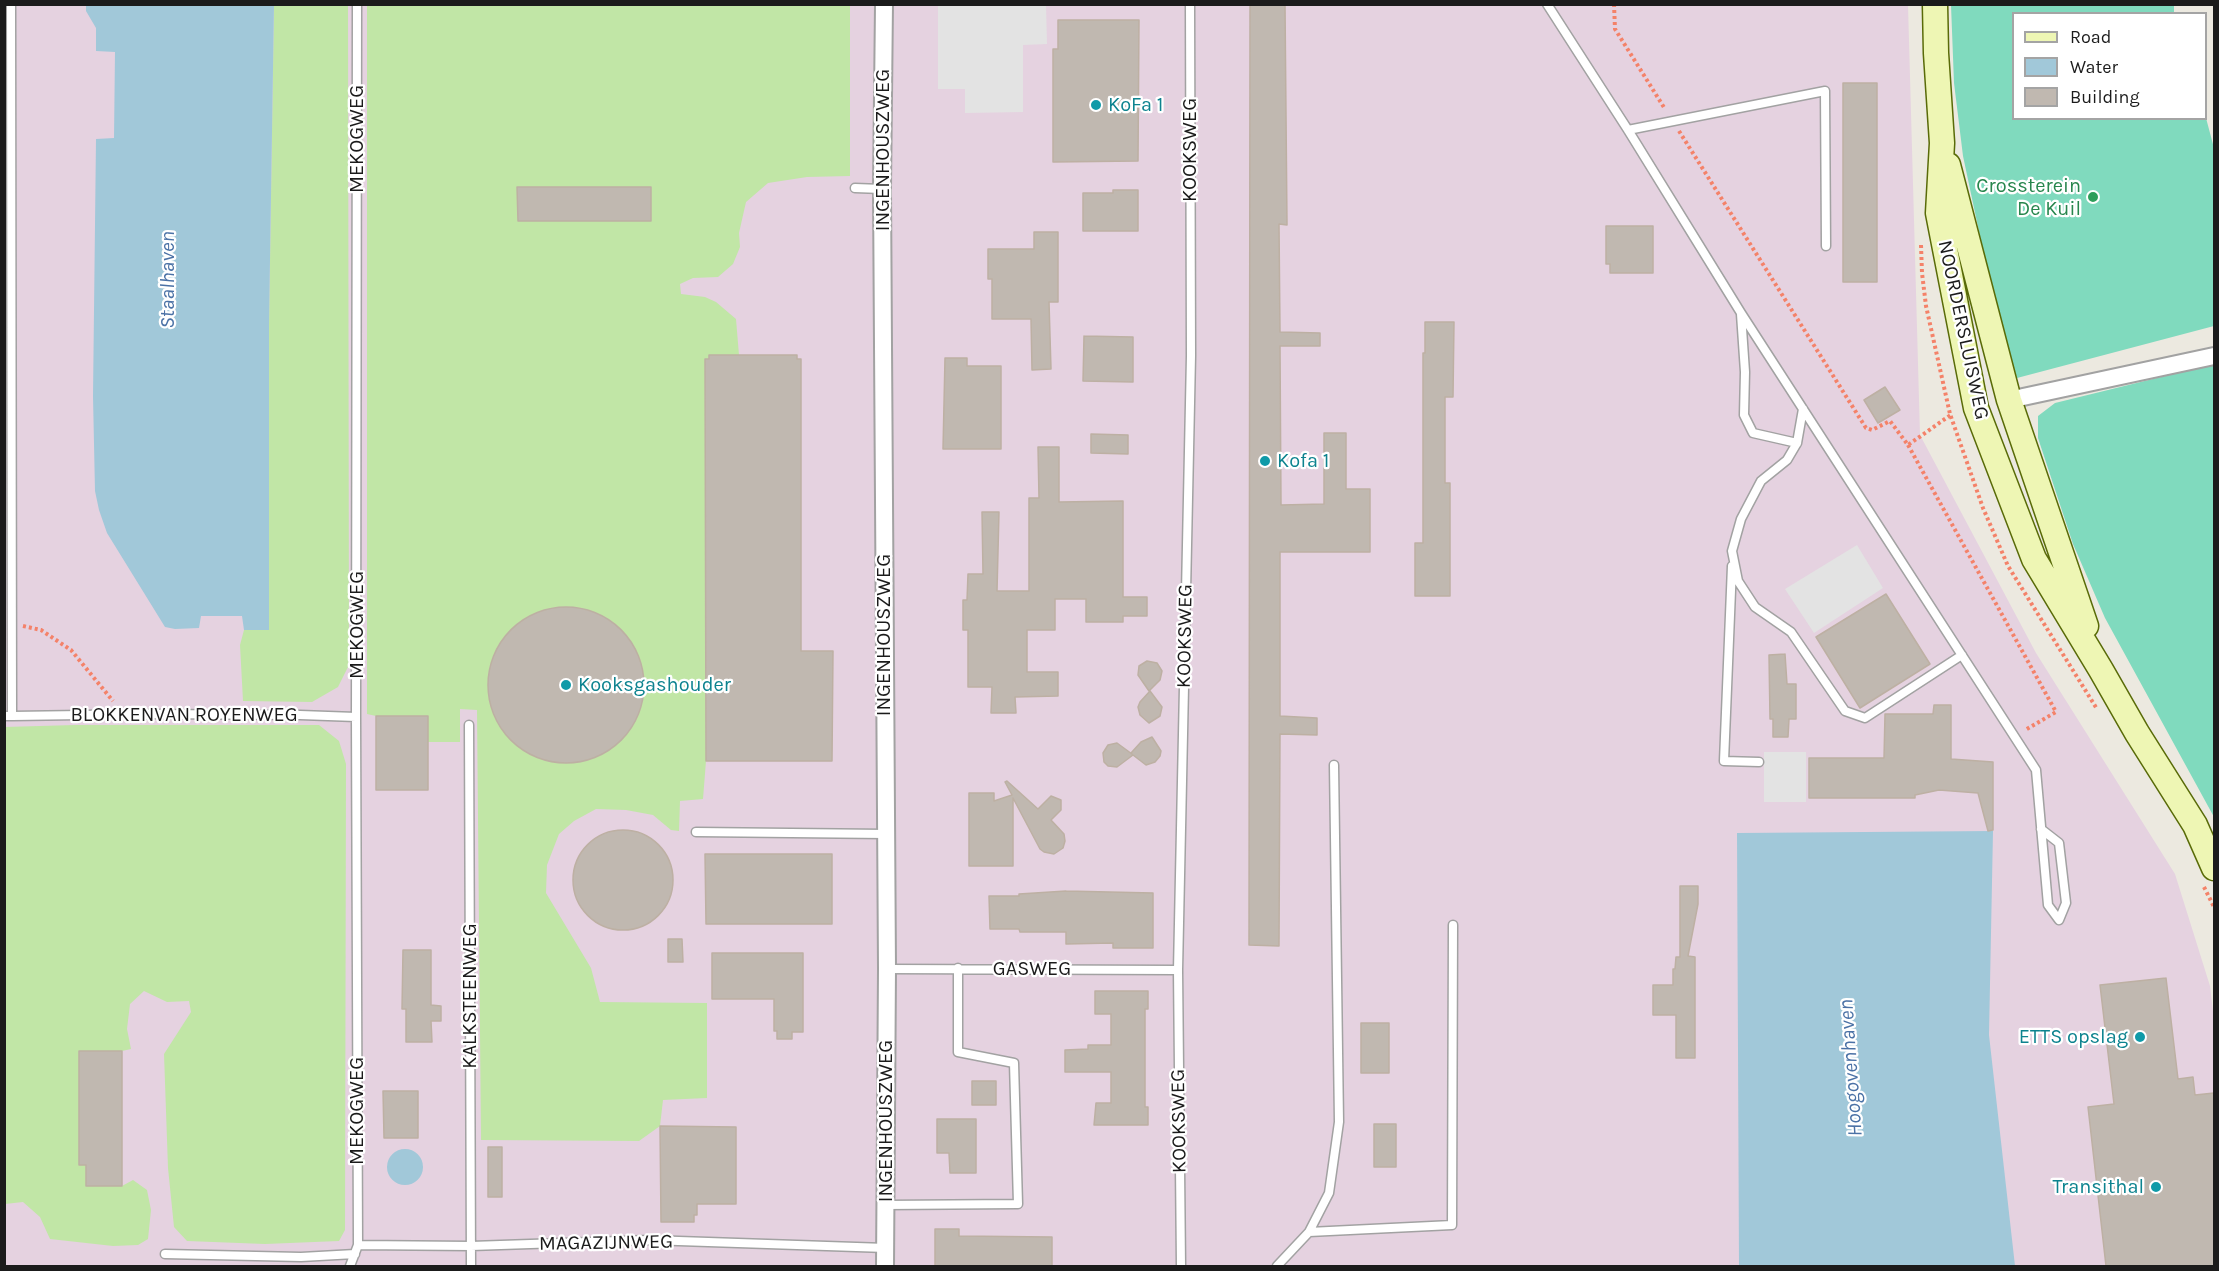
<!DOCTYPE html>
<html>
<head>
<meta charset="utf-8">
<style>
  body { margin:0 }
  #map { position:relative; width:2219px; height:1271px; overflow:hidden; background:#ece9e0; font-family:Karla,sans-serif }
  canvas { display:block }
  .frame { position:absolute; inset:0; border:6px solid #1b1b1b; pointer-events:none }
  .legend { position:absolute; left:2012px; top:12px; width:195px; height:108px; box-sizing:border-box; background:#fff; border:2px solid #a4a4a4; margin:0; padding:8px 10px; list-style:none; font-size:18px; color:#1b1b1b }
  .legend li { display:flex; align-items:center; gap:12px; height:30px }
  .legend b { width:30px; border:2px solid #a4a4a4 }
</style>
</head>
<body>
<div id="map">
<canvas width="2219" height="1271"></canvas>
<div class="frame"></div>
<ul class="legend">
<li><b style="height:8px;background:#eef6b4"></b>Road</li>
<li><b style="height:16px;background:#a1c8d9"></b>Water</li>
<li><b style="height:16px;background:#c0b8b0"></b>Building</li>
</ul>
</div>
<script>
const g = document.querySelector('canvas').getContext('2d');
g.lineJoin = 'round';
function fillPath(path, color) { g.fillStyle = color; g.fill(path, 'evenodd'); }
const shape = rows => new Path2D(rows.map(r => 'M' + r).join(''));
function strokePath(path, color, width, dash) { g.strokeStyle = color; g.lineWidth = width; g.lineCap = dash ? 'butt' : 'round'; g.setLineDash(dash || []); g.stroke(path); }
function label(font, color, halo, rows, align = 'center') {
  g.font = font + ' Karla,sans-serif'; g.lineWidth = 4.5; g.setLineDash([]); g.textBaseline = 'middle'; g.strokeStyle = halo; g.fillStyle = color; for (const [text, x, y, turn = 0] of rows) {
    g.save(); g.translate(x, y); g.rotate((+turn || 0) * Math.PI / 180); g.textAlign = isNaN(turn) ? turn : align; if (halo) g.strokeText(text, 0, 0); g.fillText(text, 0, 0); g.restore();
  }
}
fillPath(shape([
  [5,5,1908,5,1920,435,2036,653,2175,874,2210,986,2214,1020,2214,1266,5,1266]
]), '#e5d2e0');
fillPath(shape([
  [274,5,348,5,349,665,338,687,312,702,243,701,240,645,244,630,269,630,269,324],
  [367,5,850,5,850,176,807,177,768,183,746,202,739,233,740,247,733,264,718,277,693,278,680,284,681,294,705,297,716,302,736,319,739,355,709,355,709,359,705,360,705,646,710,646,706,653,706,761,703,799,680,801,679,831,671,830,653,815,626,810,596,809,574,821,559,834,547,865,546,893,591,968,600,1002,707,1003,707,1098,663,1100,660,1126,639,1141,481,1140,477,710,460,709,460,742,428,742,427,716,376,716,367,714],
  [75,725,319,725,339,741,346,764,345,1230,339,1241,265,1244,187,1241,174,1227,168,1168,164,1054,191,1012,189,1001,167,1002,144,991,130,1004,127,1029,131,1049,122,1051,79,1051,79,1164,86,1165,86,1186,122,1186,133,1180,147,1190,151,1210,148,1239,138,1245,113,1246,50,1239,40,1217,23,1202,5,1204,4,727]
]), '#c1e6a6');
fillPath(shape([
  [1951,5,2174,5,2174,13,2014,14,2014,118,2206,118,2214,148,2214,326,2017,378,1992,293,1963,156,1954,83],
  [2214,364,2214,817,2105,618,2073,544,2038,438,2038,416,2055,403]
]), '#80dabe');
fillPath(shape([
  [938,5,1046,5,1047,44,1023,45,1023,112,965,113,965,89,938,89],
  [1857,545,1883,588,1814,633,1785,589],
  [1764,752,1806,752,1806,802,1764,802]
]), '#e3e3e3');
fillPath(shape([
  [86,4,274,5,269,324,269,630,244,630,242,616,201,616,199,628,175,629,165,627,107,533,99,510,95,491,93,396,96,139,114,138,115,52,96,51,96,28,86,11],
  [1993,831,1989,1035,2015,1266,1739,1266,1737,833],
  '387 1167a18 18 0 1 1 36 0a18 18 0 1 1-36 0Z'
]), '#a1c8d9');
const building = shape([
  [1250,4,1285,4,1287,225,1279,224,1280,332,1320,333,1320,346,1280,346,1281,505,1324,504,1324,433,1346,433,1346,489,1370,489,1370,552,1280,552,1280,716,1317,718,1317,735,1280,734,1279,946,1249,945,1250,4],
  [1058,20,1139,20,1138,161,1053,162,1053,49,1058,49,1058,20],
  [1843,83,1877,83,1877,282,1843,282,1843,83],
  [517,187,651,187,651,221,518,221,517,187],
  [1113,190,1138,190,1138,231,1083,231,1083,193,1113,193,1113,190],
  [1606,226,1653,226,1653,273,1610,273,1610,264,1606,264,1606,226],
  [1034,232,1058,232,1058,302,1049,302,1051,369,1032,370,1031,319,992,319,992,279,988,279,988,249,1034,249,1034,232],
  [1425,322,1454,322,1453,397,1445,397,1445,483,1450,483,1450,596,1415,596,1415,543,1423,543,1423,353,1425,353,1425,322],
  [1084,336,1133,337,1133,382,1083,381,1084,336],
  [709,355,797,355,797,359,801,359,801,651,833,651,832,761,706,761,705,359,709,359,709,355],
  [945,358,967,358,967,366,1001,366,1001,449,943,449,945,358],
  [1885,387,1900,410,1878,423,1864,400,1885,387],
  [1091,434,1128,435,1128,454,1091,453,1091,434],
  [1038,447,1059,447,1059,502,1123,501,1123,597,1147,597,1147,616,1123,616,1123,622,1086,622,1086,599,1055,599,1055,630,1027,630,1027,672,1058,672,1058,696,1015,697,1016,713,991,713,992,687,968,687,968,630,963,630,963,600,967,600,968,574,983,574,982,512,999,512,997,591,1029,591,1029,498,1039,498,1038,447],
  [1886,594,1930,664,1860,708,1816,637,1886,594],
  '488 685a78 78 0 1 1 156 0a78 78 0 1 1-156 0Z',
  [1785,654,1787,684,1796,684,1796,719,1789,719,1788,737,1773,737,1773,719,1770,719,1769,655,1785,654],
  [1147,661,1157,663,1162,671,1160,680,1149,691,1138,675,1139,666,1147,661],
  [1150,691,1162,707,1160,716,1149,723,1140,715,1138,707,1140,702,1150,691],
  [1934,705,1951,705,1951,759,1993,762,1993,830,1988,831,1978,793,1939,790,1915,795,1915,798,1809,798,1809,758,1884,758,1885,714,1933,714,1934,705],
  [376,716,428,716,428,790,376,790,376,716],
  [1152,737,1161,751,1160,756,1155,762,1146,765,1133,755,1117,767,1108,766,1104,762,1103,753,1108,745,1117,743,1132,754,1131,753,1141,742,1152,737],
  [1007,781,1038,809,1051,796,1061,800,1061,810,1051,820,1064,834,1065,841,1063,848,1054,854,1044,852,1040,849,1013,798,1013,866,969,866,969,793,994,793,994,801,1012,795,1005,782,1007,781],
  '573 880a50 50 0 1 1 100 0a50 50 0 1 1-100 0Z',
  [705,854,832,854,832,924,706,924,705,854],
  [1680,886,1698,886,1698,904,1688,956,1695,957,1695,1058,1676,1058,1676,1015,1653,1015,1653,985,1673,985,1673,969,1675,969,1676,957,1680,957,1680,886],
  [1066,891,1153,893,1153,948,1113,948,1113,943,1066,944,1066,932,1020,932,1019,929,990,929,989,896,1019,896,1019,894,1066,891],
  [668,939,682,939,683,962,668,962,668,939],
  [403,950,431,950,431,1005,441,1006,441,1021,431,1021,432,1042,406,1042,406,1009,402,1009,403,950],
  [712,953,803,953,803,1032,792,1032,792,1039,777,1039,777,1031,774,1031,774,999,712,999,712,953],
  [2166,978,2178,1079,2193,1077,2195,1095,2214,1093,2214,1266,2106,1266,2088,1107,2114,1104,2100,985,2166,978],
  [1095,991,1148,991,1148,1009,1145,1009,1145,1107,1148,1107,1148,1125,1094,1125,1096,1103,1111,1103,1111,1072,1065,1072,1065,1050,1088,1049,1088,1045,1111,1045,1111,1014,1095,1014,1095,991],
  [1361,1023,1389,1023,1389,1073,1361,1073,1361,1023],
  [79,1051,122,1051,122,1186,86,1186,86,1165,79,1165,79,1051],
  [972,1081,996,1081,996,1105,972,1105,972,1081],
  [383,1091,418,1091,418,1138,384,1138,383,1091],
  [937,1119,976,1119,976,1173,950,1173,949,1153,937,1153,937,1119],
  [1374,1124,1396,1124,1396,1167,1374,1167,1374,1124],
  [660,1126,736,1127,736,1204,697,1204,697,1215,694,1215,694,1222,661,1222,660,1126],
  [488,1147,502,1147,502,1197,488,1197,488,1147],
  [935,1229,959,1229,959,1236,1052,1237,1052,1266,935,1266,935,1229]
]);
fillPath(building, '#c0b8b0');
strokePath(building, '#bdb0a3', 1.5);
const lane = shape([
  [1547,4,1628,130,1741,313,2036,770,2048,905,2059,920,2066,903,2059,843,2041,829],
  [1628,130,1825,91,1826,246],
  [855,188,882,189],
  [1741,314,1745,372,1744,415,1753,433,1797,443,1803,409],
  [1797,443,1787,460,1761,481,1741,519,1732,551,1738,581,1755,607,1791,632,1845,711,1865,718,1962,655],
  [1732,566,1724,761,1759,762],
  [4,716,12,716,11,4],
  [12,716,151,714,300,715,356,717],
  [469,725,471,1266],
  [696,832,886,834],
  [887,969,1178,970],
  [885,1205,1018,1204,1014,1063,958,1052,958,968],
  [1309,1232,1329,1193,1339,1122,1334,765],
  [358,1245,471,1246,649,1240,886,1248],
  [165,1254,301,1257,355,1254],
  [350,1266,358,1245,356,717,357,4],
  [1181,1266,1178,970,1191,356,1190,4],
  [1277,1266,1309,1232,1452,1225,1453,925]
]);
const street = shape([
  [884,4,882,189,887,969,885,1266],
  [2009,400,2214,356]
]);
const secondary = shape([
  [1935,4,1936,53,1942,143,1938,213,1976,408,2034,559,2101,670,2137,733,2195,825,2214,868],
  [1948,165,2009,400,2086,626]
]);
strokePath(lane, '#a2a2a2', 11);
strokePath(street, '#a2a2a2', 20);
strokePath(secondary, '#596b08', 27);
strokePath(shape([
  [1614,4,1615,29,1665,109],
  [1679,131,1866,428,1872,430,1890,421,1908,445,1952,414],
  [1921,245,1922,273,1926,306,1950,414,1983,508,2008,566,2097,709],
  [1908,445,2056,712,2025,730],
  [23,626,41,630,71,650,113,701],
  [2204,887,2214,907]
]), '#f48269', 4, [3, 3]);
strokePath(lane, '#fff', 8);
strokePath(street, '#fff', 16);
strokePath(secondary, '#eef6b4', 24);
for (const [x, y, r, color] of [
  [1096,105,6,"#0f9aa8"],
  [2093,197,6,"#2e9e5b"],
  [1265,461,6,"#0f9aa8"],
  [566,685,6,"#0f9aa8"],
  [2140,1037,6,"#0f9aa8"],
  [2156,1187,6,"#0f9aa8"]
]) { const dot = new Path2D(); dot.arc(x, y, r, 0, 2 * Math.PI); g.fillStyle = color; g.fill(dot); strokePath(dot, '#fff', 2); }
label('20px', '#0d838f', '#fff', [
  ["KoFa 1",1108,105],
  ["Kofa 1",1277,461],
  ["Kooksgashouder",578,685],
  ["ETTS opslag",2128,1037,"right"],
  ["Transithal",2144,1187,"right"]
], 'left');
label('20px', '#1b1b1b', '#fff', [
  ["MEKOGWEG",357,139,-90],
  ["INGENHOUSZWEG",883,150,-90],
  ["KOOKSWEG",1190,150,-90],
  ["NOORDERSLUISWEG",1963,330,78],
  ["MEKOGWEG",357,625,-90],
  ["INGENHOUSZWEG",884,635,-90],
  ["KOOKSWEG",1185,636,-89],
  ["BLOKKENVAN ROYENWEG",184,715],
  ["GASWEG",1032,969],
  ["KALKSTEENWEG",470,996,-90],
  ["MEKOGWEG",357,1111,-90],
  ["INGENHOUSZWEG",886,1121,-90],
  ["KOOKSWEG",1179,1121,-91],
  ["MAGAZIJNWEG",606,1243,-1]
]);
label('20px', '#27864d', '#fff', [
  ["Crossterein",2081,186],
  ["De Kuil",2081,209]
], 'right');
label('italic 21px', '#4b72a6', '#fff', [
  ["Staalhaven",168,280,-90],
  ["Hoogovenhaven",1851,1068,-94]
]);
</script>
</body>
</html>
